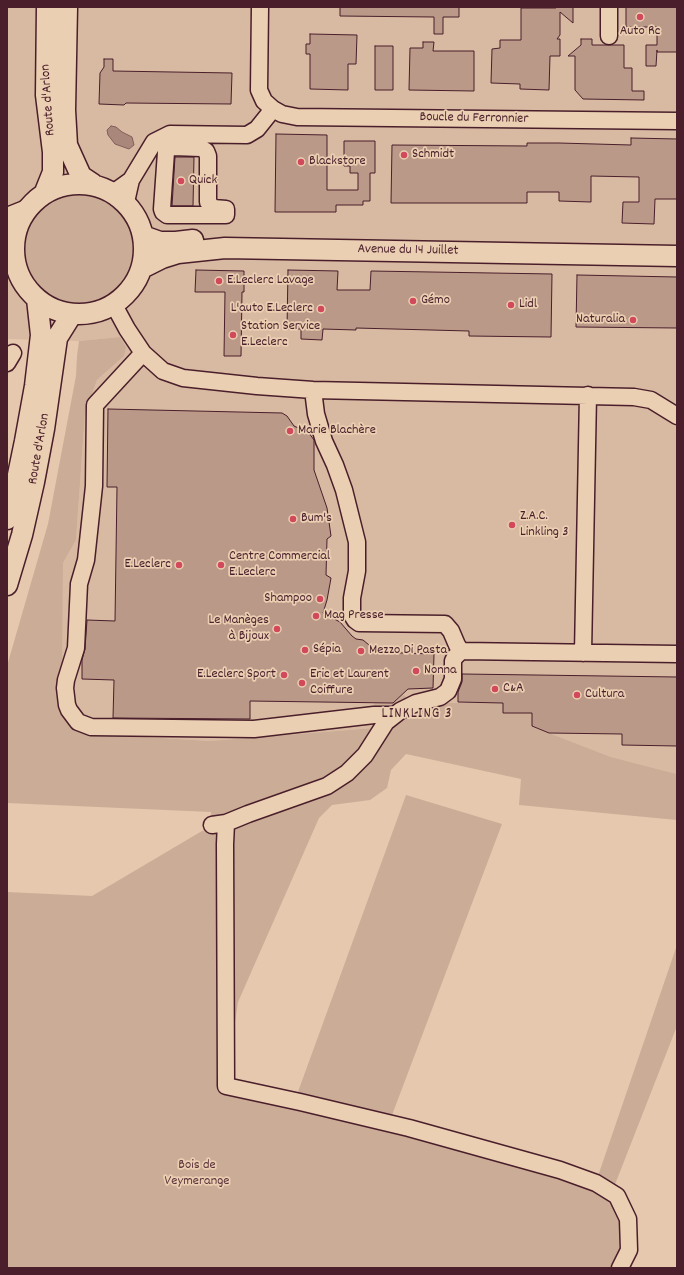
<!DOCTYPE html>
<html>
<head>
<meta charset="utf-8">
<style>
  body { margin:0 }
  #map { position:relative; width:684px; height:1275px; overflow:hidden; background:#e5c8ad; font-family:Dekko,sans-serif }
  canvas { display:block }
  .frame { position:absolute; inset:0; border:8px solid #4a1f2b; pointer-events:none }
</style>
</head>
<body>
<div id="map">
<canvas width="684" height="1275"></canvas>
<div class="frame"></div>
</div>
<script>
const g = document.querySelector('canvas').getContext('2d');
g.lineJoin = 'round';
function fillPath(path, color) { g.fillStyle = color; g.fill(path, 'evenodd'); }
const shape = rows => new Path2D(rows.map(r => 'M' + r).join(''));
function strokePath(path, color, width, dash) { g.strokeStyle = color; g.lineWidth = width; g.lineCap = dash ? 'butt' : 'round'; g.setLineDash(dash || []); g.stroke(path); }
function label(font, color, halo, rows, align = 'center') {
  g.font = font + ' Dekko,sans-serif'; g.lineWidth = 3.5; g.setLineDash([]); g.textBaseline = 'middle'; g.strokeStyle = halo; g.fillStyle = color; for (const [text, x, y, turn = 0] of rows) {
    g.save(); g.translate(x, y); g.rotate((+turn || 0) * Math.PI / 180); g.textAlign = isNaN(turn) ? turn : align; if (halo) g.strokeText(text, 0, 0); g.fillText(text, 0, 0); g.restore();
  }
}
fillPath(shape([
  [7,7,677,7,677,774,611,757,549,733,503,713,416,703,374,703,375,728,210,741,81,733,62,717,63,563,76,540,85,413,97,380,124,356,120,337,79,341,7,339]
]), '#d8baa2');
fillPath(shape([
  '22 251a58 58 0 1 1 116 0a58 58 0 1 1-116 0Z',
  [120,337,126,347,124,356,97,380,85,413,76,540,63,563,62,716,80,733,210,741,374,728,374,703,393,703,403,695,416,703,503,703,503,713,532,713,532,726,549,733,611,757,677,774,677,820,519,805,521,779,406,754,391,770,387,788,370,800,332,805,319,818,238,1002,226,1085,295,1100,406,795,502,824,389,1123,598,1176,677,945,677,1026,614,1187,625,1237,610,1268,7,1268,7,892,92,896,202,831,212,830,211,812,7,803,7,666,48,524,76,376,77,356,79,341]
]), '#cbac97');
const water = shape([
  [111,126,116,127,122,132,132,137,134,145,129,149,115,144,108,135,107,130,111,126]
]);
fillPath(water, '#aa877b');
strokePath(water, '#845d5b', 1);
const building = shape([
  [340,7,459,7,459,17,443,17,443,34,434,34,434,17,340,16,340,7],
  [555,7,573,7,573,23,560,12,560,35,557,39,560,39,560,56,550,56,549,90,520,89,520,84,491,83,492,49,500,48,500,40,521,40,521,8,556,8,555,7],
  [626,7,677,7,677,52,657,52,657,50,656,66,646,66,646,45,657,45,657,27,626,27,626,7],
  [310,34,357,35,356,64,348,64,348,90,310,89,310,54,306,54,306,44,310,44,310,34],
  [581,39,592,39,592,45,624,45,624,68,632,68,632,91,644,91,644,100,583,99,575,90,575,56,568,56,581,45,581,39],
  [423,42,434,42,433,51,474,51,474,91,409,90,410,48,423,48,423,42],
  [375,46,393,46,393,90,375,90,375,46],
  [104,59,113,59,113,71,232,73,231,104,126,103,124,105,99,104,100,73,104,67,104,59],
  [276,134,327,135,327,190,358,190,358,173,350,173,350,166,344,166,344,141,375,141,375,173,370,173,370,201,363,201,363,205,336,205,336,212,275,212,276,134],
  [631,138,677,139,677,199,655,199,654,224,622,223,623,202,639,202,639,177,591,176,591,202,559,201,559,192,527,192,527,203,391,203,392,145,527,146,527,143,559,143,631,145,631,138],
  [175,157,194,157,193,206,172,206,175,157],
  [196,270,244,271,244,292,242,292,241,356,224,356,225,292,195,292,196,270],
  [288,270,338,271,337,290,370,290,371,271,552,274,551,337,469,336,469,331,356,328,356,330,323,329,322,340,301,339,301,329,287,329,288,270],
  [577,275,677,277,677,328,576,327,577,275],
  [108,409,282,413,287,416,294,426,309,433,314,440,314,470,327,508,331,536,327,539,326,575,331,578,327,600,323,613,340,622,352,636,356,639,363,640,369,645,373,652,434,654,433,688,408,689,393,703,250,701,250,719,113,718,114,680,82,679,82,660,85,649,87,620,115,621,117,487,107,487,108,409],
  [462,674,677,677,677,746,622,745,622,734,549,733,532,726,532,713,503,713,503,703,458,702,458,692,462,682,462,674]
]);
fillPath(building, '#ba9988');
strokePath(building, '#4a1f2b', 1);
const minor = shape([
  [260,7,259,90,264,101,273,109,282,114,297,117,677,121],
  [609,36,609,7],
  [173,147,201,148,206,151,208,156,208,202,213,208,226,209,226,215,167,215,163,212,162,209,166,152,168,149,173,147],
  [113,193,131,180],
  [126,202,131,180,154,142,170,134,247,135,257,129,273,109],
  [7,216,27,208],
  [7,239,14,250],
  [114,305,127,329,143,353,163,371,183,378,257,386,313,390,634,397,651,400,677,416],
  [143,353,95,405,94,486,86,560,79,584,76,648,66,680,65,688,67,705,69,710,78,722,91,727,254,729,374,715,395,715],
  [7,363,13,353],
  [313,390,316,414,324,441,335,465,344,490,357,542,357,571,352,598,352,615,355,620,359,623,445,624,451,631,457,645,461,651],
  [583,653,588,395],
  [226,823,225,844,226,1086,300,1102,409,1128,560,1170,596,1183,617,1196,628,1219,629,1250,620,1268],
  [212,825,226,823,248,814,327,786,347,773,365,755,386,722,400,711,416,703,440,697,448,691,453,679,453,661,455,657,461,651,677,654]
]);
const major = shape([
  [67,7,65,110,67,145,81,176,93,184],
  '14 249a65 65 0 1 1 130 0a65 65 0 1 1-130 0Z',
  [45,192,53,172,53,152,46,95,47,7],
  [143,236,160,242,176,242,193,240],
  [142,268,162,258,178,253,225,248,677,256],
  [7,519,14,494,25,441,35,386,41,335,37,299],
  [7,585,22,535,34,482,44,429,57,338,72,314]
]);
strokePath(minor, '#4a1f2b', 19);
strokePath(major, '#4a1f2b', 23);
strokePath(minor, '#ebcfb2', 16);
strokePath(major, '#ebcfb2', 20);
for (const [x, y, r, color] of [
  [640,17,4,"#d1495b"],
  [404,155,4,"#d1495b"],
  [301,162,4,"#d1495b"],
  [181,181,4,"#d1495b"],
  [219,281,4,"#d1495b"],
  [413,301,4,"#d1495b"],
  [511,305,4,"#d1495b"],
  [321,309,4,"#d1495b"],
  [633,320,4,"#d1495b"],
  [233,335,4,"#d1495b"],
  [290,431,4,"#d1495b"],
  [293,519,4,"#d1495b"],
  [512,525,4,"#d1495b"],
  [179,565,4,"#d1495b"],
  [221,565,4,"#d1495b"],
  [320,599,4,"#d1495b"],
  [316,616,4,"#d1495b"],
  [277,629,4,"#d1495b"],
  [305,650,4,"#d1495b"],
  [361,651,4,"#d1495b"],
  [416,671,4,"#d1495b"],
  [284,675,4,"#d1495b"],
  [302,683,4,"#d1495b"],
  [495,689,4,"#d1495b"],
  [577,695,4,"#d1495b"]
]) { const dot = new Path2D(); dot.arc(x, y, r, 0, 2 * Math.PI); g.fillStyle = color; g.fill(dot); strokePath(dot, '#ebcfb2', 1.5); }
label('14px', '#4a1f2b', '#ebcfb2', [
  ["Auto Rc",640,32,"center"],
  ["Schmidt",412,155],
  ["Blackstore",309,162],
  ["Quick",189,181],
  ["E.Leclerc Lavage",227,281],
  ["Gémo",421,301],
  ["Lidl",519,305],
  ["L'auto E.Leclerc",313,309,"right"],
  ["Naturalia",625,320,"right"],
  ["Station Service",241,327],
  ["E.Leclerc",241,343],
  ["Marie Blachère",298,431],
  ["Z.A.C.",520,517],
  ["Linkling 3",520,533],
  ["Bum's",301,519],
  ["Centre Commercial",229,557],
  ["E.Leclerc",229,573],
  ["E.Leclerc",171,565,"right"],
  ["Shampoo",312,599,"right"],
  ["Mag Presse",324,616],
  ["Le Manèges",269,621,"right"],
  ["à Bijoux",269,637,"right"],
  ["Sépia",313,650],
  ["Mezzo Di Pasta",369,651],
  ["Nonna",424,671],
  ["E.Leclerc Sport",276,675,"right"],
  ["Eric et Laurent",310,675],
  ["Coiffure",310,691],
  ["C&A",503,689],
  ["Cultura",585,695]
], 'left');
label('14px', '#4a1f2b', '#ebcfb2', [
  ["Route d'Arlon",49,100,-94],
  ["Boucle du Ferronnier",474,119,1],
  ["Avenue du 14 Juillet",408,251,1],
  ["Route d'Arlon",40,449,-80]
]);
label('14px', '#5d343b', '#ebcfb2', [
  ["Bois de",197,1166],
  ["Veymerange",197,1182]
]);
g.letterSpacing = '1px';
label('15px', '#4a1f2b', '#ebcfb2', [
  ["LINKLING 3",417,715]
]);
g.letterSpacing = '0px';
</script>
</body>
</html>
